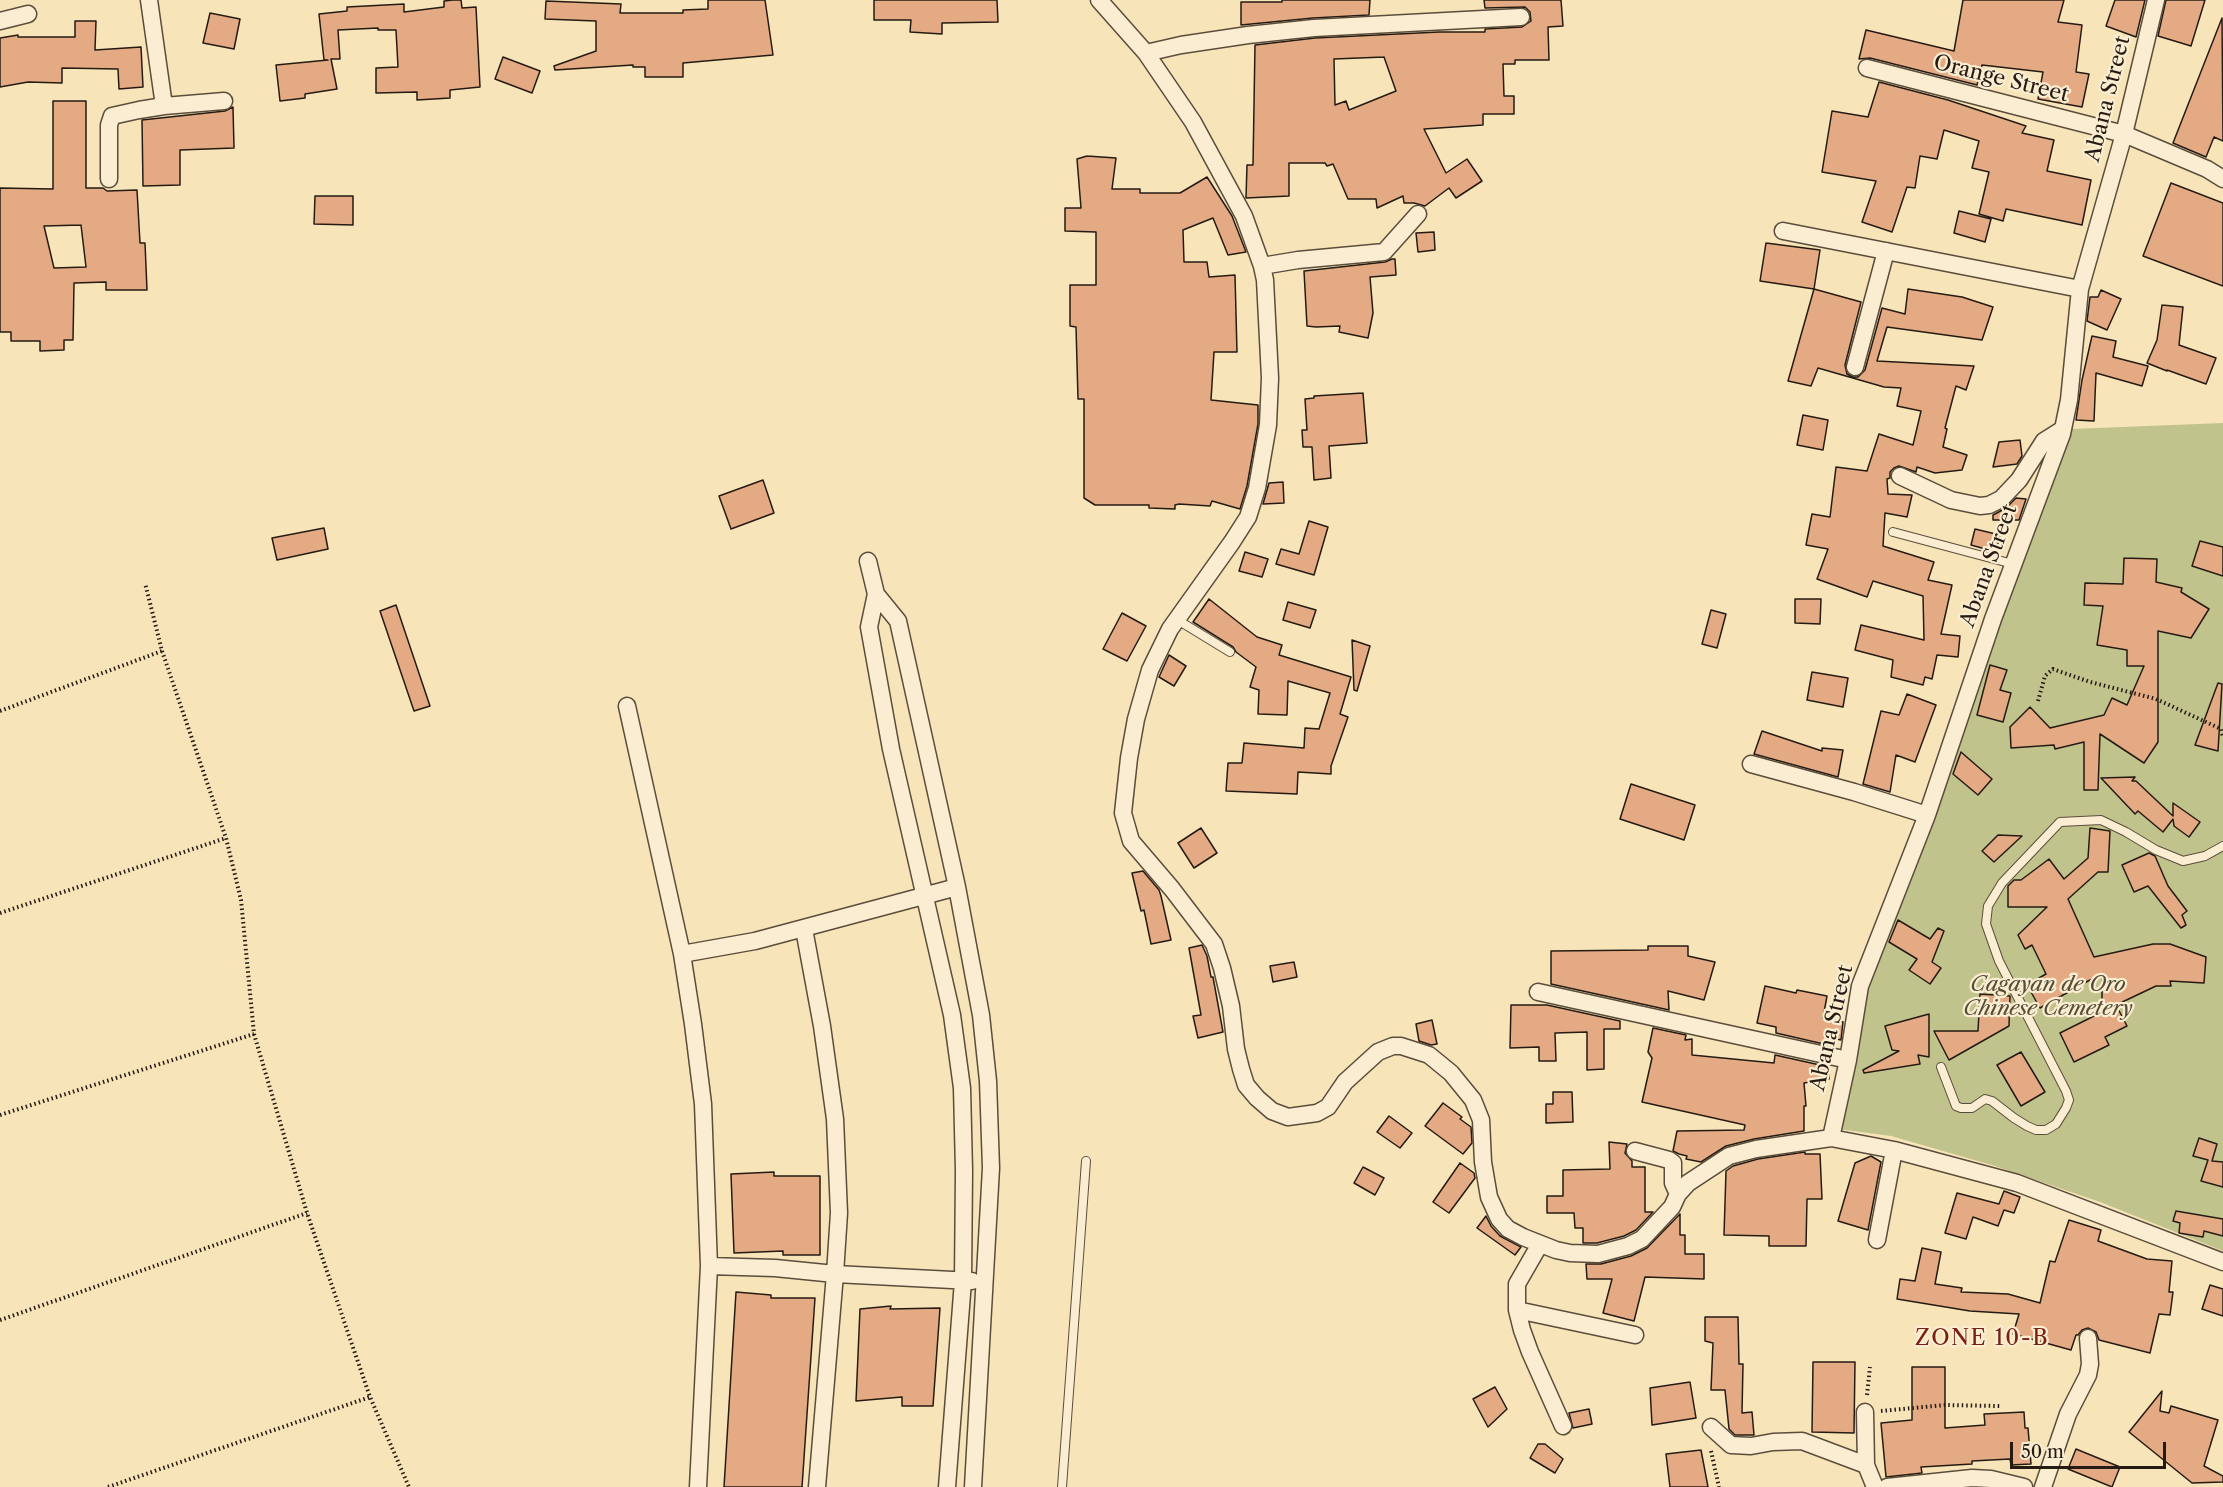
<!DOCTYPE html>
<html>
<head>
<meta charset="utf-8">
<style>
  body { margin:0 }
  #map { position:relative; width:2223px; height:1487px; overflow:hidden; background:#f7e4b8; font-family:"Libre Caslon Text",serif }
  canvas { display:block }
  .scale { position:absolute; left:2010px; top:1442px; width:156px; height:27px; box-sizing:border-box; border:3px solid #251b13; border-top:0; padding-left:8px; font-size:18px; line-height:21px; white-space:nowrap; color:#251b13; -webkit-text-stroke:4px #faedd1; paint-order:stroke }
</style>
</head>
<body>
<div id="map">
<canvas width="2223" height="1487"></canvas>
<div class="scale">50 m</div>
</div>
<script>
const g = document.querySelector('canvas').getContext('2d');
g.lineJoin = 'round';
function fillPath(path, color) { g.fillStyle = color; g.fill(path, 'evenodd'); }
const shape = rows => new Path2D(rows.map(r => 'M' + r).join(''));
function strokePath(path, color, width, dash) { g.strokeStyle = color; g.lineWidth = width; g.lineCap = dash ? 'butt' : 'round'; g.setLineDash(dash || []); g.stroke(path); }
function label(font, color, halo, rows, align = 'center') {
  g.font = font + ' "Libre Caslon Text",serif'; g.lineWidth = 4.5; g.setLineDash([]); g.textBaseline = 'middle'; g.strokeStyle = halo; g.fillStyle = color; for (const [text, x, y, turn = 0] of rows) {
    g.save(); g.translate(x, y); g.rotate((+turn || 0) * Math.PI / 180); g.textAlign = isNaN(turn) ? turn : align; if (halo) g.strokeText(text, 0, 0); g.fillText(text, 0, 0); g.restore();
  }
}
fillPath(shape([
  [2223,423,2223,1251,2100,1202,1995,1166,1891,1136,1838,1129,1865,986,2018,567,2072,429]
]), '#c1c38c');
const building = shape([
  [453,0,461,0,462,8,476,7,480,87,450,90,450,98,417,100,417,92,376,93,376,68,398,67,396,30,378,30,378,28,338,30,340,59,331,59,337,89,305,94,305,98,280,101,276,65,328,60,324,60,319,14,347,11,347,7,404,4,404,12,444,7,444,1,453,0],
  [708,0,765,0,773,55,683,63,683,77,645,77,645,67,633,67,633,65,555,70,554,66,596,51,596,21,545,19,546,1,621,4,620,13,683,13,683,10,708,9,708,0],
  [874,0,997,0,998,22,942,23,942,34,910,32,911,20,874,20,874,0],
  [1282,0,1370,0,1369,15,1313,18,1241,25,1241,2,1282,2,1282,0],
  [1484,0,1561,0,1563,26,1548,27,1549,60,1515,60,1515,64,1503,64,1504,96,1514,96,1514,114,1483,114,1483,125,1424,129,1446,173,1467,159,1482,181,1456,198,1449,188,1425,206,1414,203,1404,203,1403,196,1377,208,1376,199,1348,199,1333,164,1327,166,1325,163,1289,163,1289,196,1246,198,1247,165,1253,165,1255,45,1315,38,1439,32,1485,32,1485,29,1522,27,1531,21,1530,12,1525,7,1485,8,1484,0],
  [1384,57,1396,91,1349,110,1346,101,1335,105,1334,59,1384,57],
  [1963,0,2064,0,2058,22,2082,25,2076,72,2089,74,2082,107,2038,99,2043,72,1982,65,1977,85,1870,58,1859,59,1866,30,1954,51,1963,0],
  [2115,0,2145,0,2136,37,2106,26,2115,0],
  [2166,0,2205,0,2191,46,2158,36,2166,0],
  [210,13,240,19,234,49,203,43,210,13],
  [2222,18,2223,141,2214,137,2206,157,2173,143,2222,18],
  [75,21,96,21,95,50,141,47,143,87,119,89,118,69,62,68,62,83,28,82,0,87,0,38,18,35,18,37,75,37,75,21],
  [503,57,540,71,532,93,495,79,503,57],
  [1879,82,1948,100,2026,126,2022,133,2054,140,2047,171,2091,180,2082,225,2006,209,2003,221,1979,214,1989,172,1972,168,1979,141,1944,130,1937,159,1920,156,1915,188,1907,187,1892,232,1862,222,1876,181,1822,172,1832,111,1868,117,1879,82],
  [53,101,86,101,86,188,103,188,107,191,137,190,140,243,145,243,147,290,106,290,106,282,74,283,73,340,64,340,64,350,40,351,40,341,11,341,11,332,0,332,0,188,53,189,53,101],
  [81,225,86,267,54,268,44,226,81,225],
  [233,107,234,148,180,150,180,185,143,186,142,120,225,111,233,107],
  [1087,156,1116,158,1112,189,1140,189,1140,193,1180,193,1207,177,1232,216,1246,252,1228,255,1213,218,1183,230,1184,262,1207,262,1209,277,1235,275,1237,352,1214,352,1211,400,1258,405,1258,424,1247,486,1240,509,1212,501,1210,506,1179,504,1175,505,1175,509,1149,508,1149,505,1095,505,1084,498,1084,399,1078,399,1076,327,1070,326,1070,285,1096,285,1096,232,1065,231,1065,208,1081,208,1077,159,1087,156],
  [2171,183,2223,203,2223,286,2143,256,2171,183],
  [315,196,353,196,353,225,314,224,315,196],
  [1959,211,1991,219,1985,242,1954,233,1959,211],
  [1434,232,1435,250,1418,252,1416,233,1434,232],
  [1766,243,1820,250,1814,289,1760,281,1766,243],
  [1392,259,1395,259,1396,275,1370,277,1373,313,1368,338,1339,332,1340,326,1316,327,1307,326,1304,271,1385,262,1392,259],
  [1814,289,1861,302,1845,365,1847,374,1853,377,1858,377,1865,370,1882,308,1905,314,1908,289,1962,297,1993,307,1982,340,1887,327,1877,361,1974,366,1966,390,1956,386,1945,428,1947,429,1943,447,1967,455,1962,470,1935,473,1917,467,1916,472,1899,466,1894,468,1890,472,1890,478,1887,479,1888,494,1912,495,1907,517,1885,513,1883,546,1934,562,1928,580,1952,585,1941,634,1960,636,1958,657,1937,655,1932,679,1925,677,1923,685,1891,677,1893,660,1855,650,1861,625,1924,640,1923,596,1873,581,1867,597,1817,579,1828,549,1806,545,1812,514,1830,517,1836,467,1867,471,1879,434,1913,445,1921,411,1897,406,1901,388,1884,387,1818,368,1811,386,1788,381,1814,289],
  [2101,290,2121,299,2107,330,2087,321,2090,297,2098,297,2101,290],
  [2162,305,2183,307,2179,345,2216,358,2206,384,2167,370,2167,371,2147,363,2157,340,2162,305],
  [2092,336,2116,341,2113,357,2148,366,2142,386,2096,373,2094,421,2076,420,2082,380,2092,336],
  [1363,393,1367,443,1329,446,1331,478,1314,480,1312,447,1303,447,1302,430,1307,430,1305,399,1314,398,1314,396,1363,393],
  [1803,415,1828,420,1823,450,1797,445,1803,415],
  [2020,440,2022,456,2017,464,1993,467,1999,442,2020,440],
  [763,480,774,513,731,529,719,496,763,480],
  [1283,482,1284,503,1263,504,1269,483,1283,482],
  [2016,498,2026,499,2019,520,1993,520,1993,515,2006,508,2016,498],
  [1309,521,1328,527,1314,575,1276,564,1281,549,1299,554,1309,521],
  [324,528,328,549,277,560,272,538,324,528],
  [1975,529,2000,535,1996,552,1971,545,1975,529],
  [2200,541,2223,547,2223,576,2192,566,2200,541],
  [1245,552,1268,559,1262,577,1239,571,1245,552],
  [2124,558,2157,559,2156,582,2182,588,2181,592,2209,609,2191,638,2158,631,2158,742,2144,763,2100,734,2098,790,2084,790,2084,742,2055,749,2054,745,2011,748,2010,727,2030,707,2050,728,2104,715,2112,698,2127,705,2144,666,2127,666,2127,650,2097,645,2103,606,2084,605,2085,583,2123,584,2124,558],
  [1209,599,1257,637,1282,645,1279,655,1351,677,1340,714,1348,717,1331,766,1331,774,1298,772,1297,794,1226,791,1228,763,1242,763,1244,743,1304,748,1305,728,1319,729,1330,693,1288,681,1287,715,1258,714,1259,690,1250,687,1256,667,1236,652,1233,647,1193,622,1209,599],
  [1795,599,1821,599,1820,624,1795,623,1795,599],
  [1288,602,1316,610,1310,628,1283,620,1288,602],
  [396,605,430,706,414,711,380,611,396,605],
  [1711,610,1726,614,1717,648,1702,644,1711,610],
  [1122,613,1146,626,1127,661,1103,649,1122,613],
  [1352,640,1370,646,1357,691,1354,690,1352,640],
  [1169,655,1186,666,1174,686,1159,677,1169,655],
  [1990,665,2007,670,2000,690,2011,693,2003,722,1977,715,1990,665],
  [1812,672,1848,678,1843,707,1807,700,1812,672],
  [2218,683,2222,684,2218,751,2195,745,2218,683],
  [1907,694,1936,705,1915,762,1896,755,1890,792,1863,784,1881,711,1899,715,1907,694],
  [1762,731,1822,751,1822,748,1843,750,1838,777,1754,754,1762,731],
  [1961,752,1992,779,1978,795,1953,774,1961,752],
  [2135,777,2132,781,2136,781,2173,816,2173,803,2200,822,2189,837,2174,826,2173,819,2163,832,2138,811,2135,814,2101,778,2135,777],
  [1631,784,1695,805,1684,840,1620,819,1631,784],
  [1201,828,1217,853,1194,868,1178,843,1201,828],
  [2090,828,2110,831,2108,872,2098,872,2068,899,2094,957,2153,944,2170,944,2206,957,2204,983,2170,981,2171,986,2156,986,2116,1005,2127,1026,2105,1037,2109,1045,2074,1062,2060,1033,2102,1012,2102,975,2088,981,2040,1008,2027,985,2046,974,2032,945,2025,949,2018,935,2047,907,2008,907,2008,886,2014,880,2021,880,2049,859,2064,879,2088,858,2090,828],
  [1998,835,2022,836,1994,862,1982,851,1998,835],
  [2149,853,2155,856,2168,886,2187,911,2182,915,2186,925,2181,928,2148,886,2134,892,2122,865,2149,853],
  [1143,871,1159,890,1161,896,1171,940,1151,944,1144,910,1141,911,1132,873,1143,871],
  [1898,920,1930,939,1938,928,1944,931,1932,962,1941,968,1930,984,1909,970,1917,959,1889,942,1898,920],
  [1202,945,1207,956,1211,977,1213,977,1223,1032,1198,1038,1193,1016,1201,1015,1189,948,1202,945],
  [1648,946,1688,946,1688,956,1715,962,1704,1000,1668,991,1669,1010,1551,984,1551,951,1648,950,1648,946],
  [1294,962,1297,977,1273,982,1270,966,1294,962],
  [1765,986,1796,993,1797,990,1827,996,1823,1018,1843,1022,1841,1040,1828,1037,1828,1045,1776,1033,1776,1027,1757,1023,1765,986],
  [1980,994,2010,996,2009,1026,1949,1060,1934,1031,1978,1031,1980,994],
  [1511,1005,1547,1005,1620,1021,1620,1029,1604,1029,1604,1069,1587,1070,1587,1032,1555,1033,1556,1061,1539,1061,1539,1047,1510,1048,1511,1005],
  [1929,1014,1929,1057,1918,1055,1920,1064,1864,1073,1863,1070,1899,1051,1892,1050,1885,1026,1929,1014],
  [1432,1020,1437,1044,1431,1045,1419,1041,1416,1024,1432,1020],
  [1653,1028,1686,1035,1685,1040,1692,1039,1692,1055,1774,1063,1775,1055,1829,1067,1829,1079,1804,1083,1806,1106,1804,1106,1804,1131,1754,1139,1726,1146,1701,1162,1686,1159,1687,1156,1679,1154,1673,1151,1677,1131,1744,1130,1745,1125,1642,1102,1652,1058,1648,1052,1653,1028],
  [2021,1052,2045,1092,2021,1106,1997,1065,2021,1052],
  [1553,1092,1572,1092,1573,1122,1546,1123,1546,1104,1553,1104,1553,1092],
  [1443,1103,1462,1117,1460,1119,1471,1127,1472,1143,1463,1154,1425,1126,1443,1103],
  [1389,1116,1412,1133,1400,1148,1377,1132,1389,1116],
  [2199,1138,2217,1144,2212,1161,2223,1162,2223,1187,2201,1181,2208,1160,2193,1156,2199,1138],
  [1609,1142,1627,1144,1625,1153,1632,1161,1632,1167,1645,1167,1645,1212,1653,1212,1636,1230,1624,1236,1597,1243,1583,1243,1583,1228,1575,1228,1574,1213,1547,1213,1547,1196,1563,1196,1563,1170,1610,1169,1609,1142],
  [1805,1152,1805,1154,1820,1154,1822,1199,1807,1199,1806,1246,1769,1246,1769,1236,1724,1235,1726,1171,1733,1166,1758,1159,1805,1152],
  [1871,1156,1881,1162,1868,1230,1838,1221,1855,1163,1871,1156],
  [1460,1163,1474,1173,1475,1178,1449,1213,1433,1202,1460,1163],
  [1363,1167,1384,1178,1375,1195,1354,1183,1363,1167],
  [774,1172,774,1176,820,1176,820,1255,783,1255,783,1251,734,1253,731,1174,774,1172],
  [2004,1191,2020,1197,2014,1213,2004,1210,1998,1226,1973,1217,1966,1239,1945,1233,1957,1193,1999,1204,2004,1191],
  [2176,1211,2223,1219,2223,1236,2204,1231,2203,1237,2179,1233,2180,1223,2173,1221,2176,1211],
  [1680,1214,1680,1235,1685,1235,1685,1254,1704,1254,1704,1279,1645,1277,1634,1321,1603,1313,1612,1279,1587,1279,1586,1264,1601,1264,1631,1256,1647,1248,1680,1214],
  [1486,1216,1491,1226,1500,1236,1521,1247,1515,1255,1477,1228,1486,1216],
  [2069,1220,2101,1230,2098,1241,2147,1259,2172,1261,2169,1292,2173,1292,2170,1315,2159,1314,2150,1353,2099,1340,2096,1332,2088,1328,2082,1330,2078,1335,2076,1335,2071,1350,2013,1334,2019,1314,1970,1311,1897,1299,1900,1279,1915,1281,1922,1248,1941,1252,1935,1284,1962,1288,1961,1292,2008,1294,2040,1303,2050,1261,2055,1262,2069,1220],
  [2210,1285,2223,1289,2223,1316,2202,1309,2210,1285],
  [736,1292,771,1295,771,1298,815,1298,802,1487,724,1487,736,1292],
  [891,1306,890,1309,940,1308,933,1406,902,1406,902,1397,856,1401,860,1309,891,1306],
  [1705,1317,1738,1317,1739,1364,1743,1364,1742,1413,1752,1412,1754,1435,1735,1435,1729,1429,1725,1390,1711,1390,1713,1343,1705,1341,1705,1317],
  [1813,1362,1855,1362,1854,1433,1812,1432,1813,1362],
  [1912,1367,1945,1367,1945,1428,1985,1425,1984,1414,2024,1412,2025,1428,2028,1428,2031,1464,2011,1465,2010,1459,1972,1461,1972,1464,1921,1467,1922,1473,1886,1477,1881,1423,1912,1420,1912,1367],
  [1690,1382,1696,1418,1652,1425,1650,1388,1690,1382],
  [1495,1387,1507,1409,1488,1427,1473,1399,1495,1387],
  [2162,1391,2160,1411,2169,1413,2171,1406,2218,1420,2204,1466,2223,1476,2223,1482,2192,1483,2129,1432,2162,1391],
  [1589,1409,1592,1424,1573,1428,1569,1413,1589,1409],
  [1538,1444,1545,1444,1563,1459,1555,1473,1530,1458,1538,1444],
  [2076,1449,2120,1467,2112,1487,2068,1469,2076,1449],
  [1701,1450,1708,1487,1670,1487,1666,1454,1701,1450]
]);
fillPath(building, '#e3aa83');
strokePath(building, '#251b13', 1.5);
const lane = shape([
  [1893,532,2013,564],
  [1176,619,1230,652],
  [1941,1067,1956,1106,1961,1108,1972,1108,1985,1099,1992,1101,2014,1118,2027,1126,2036,1130,2046,1130,2056,1124,2066,1108,2069,1100,2066,1091,1999,961,1986,924,1988,906,2002,883,2060,822,2101,820,2126,832,2156,850,2183,861,2205,856,2223,846],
  [1062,1487,1086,1161]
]);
const street = shape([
  [149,0,164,106,224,101],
  [1099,0,1146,53,1193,122,1244,216,1262,266,1265,280,1270,378,1268,425,1257,488,1248,517,1232,542,1170,629,1150,670,1136,719,1129,758,1123,813,1131,841,1172,889,1214,944,1222,968,1231,1006,1236,1049,1241,1069,1246,1085,1257,1098,1272,1111,1288,1117,1317,1113,1328,1107,1345,1082,1378,1052,1393,1046,1401,1046,1429,1055,1451,1073,1473,1100,1481,1120,1483,1162,1489,1197,1499,1219,1508,1229,1523,1237,1556,1250,1570,1253,1598,1254,1628,1246,1642,1239,1672,1207,1678,1194,1688,1183,1729,1156,1756,1149,1831,1138,1894,1150,2017,1183,2223,1262],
  [0,21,28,14],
  [1146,53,1181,45,1248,35,1314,28,1521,17],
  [1867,68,2124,134,2207,169,2223,179],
  [109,179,109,125,112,116,139,110,164,106],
  [1783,231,2080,289],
  [1262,266,1298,260,1384,252,1418,214],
  [1855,367,1886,251],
  [1900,476,1951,500,1980,506,1989,505,2001,499,2019,480,2044,441,2063,429],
  [868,561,876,594,898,621,957,887,981,1015,988,1081,991,1168,973,1487],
  [876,594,869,627,891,749,952,1015,962,1088,964,1171,963,1281,947,1487],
  [627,706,682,954,693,1024,703,1104,709,1266,698,1487],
  [1751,764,1854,792,1927,815],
  [804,929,822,1026,835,1119,839,1213,835,1274,972,1281],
  [682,954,755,941,957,887],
  [1538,992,1848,1060],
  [1831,1138,1848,1060,1860,986,1927,815,1993,619,2062,434,2069,400,2080,289,2124,134,2156,0],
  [1635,1151,1669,1160,1673,1163,1673,1183,1678,1194],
  [1877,1240,1894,1150],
  [1540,1244,1517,1284,1517,1310,1635,1335],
  [709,1266,775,1268,835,1274,817,1487],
  [1517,1310,1522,1330,1530,1352,1563,1426],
  [1865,1412,1866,1465,1875,1487],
  [1711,1427,1731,1445,1751,1446,1773,1442,1802,1441,1866,1465],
  [1887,1487,1972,1478,1991,1479,2024,1487],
  [2043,1487,2068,1414,2088,1375,2090,1364,2088,1338]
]);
strokePath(lane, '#5a4d3c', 10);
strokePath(street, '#5a4d3c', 19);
strokePath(shape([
  [162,651,226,838,234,871,241,900,254,1034,307,1213,370,1397,409,1487],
  [2038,701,2045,676,2053,669,2090,682,2156,699,2221,729,2223,737],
  [0,711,162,651,145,583],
  [0,913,226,838],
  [0,1115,254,1034],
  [0,1320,307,1213],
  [1867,1395,1870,1367],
  [1881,1411,1945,1405,2000,1406],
  [1711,1451,1719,1487],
  [108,1487,370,1397]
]), '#251b13', 4, [1.5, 3]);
strokePath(lane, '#faedd1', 8);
strokePath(street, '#faedd1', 16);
label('21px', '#251b13', '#faedd1', [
  ["Orange Street",2001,79,14],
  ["Abana Street",2108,99,-76],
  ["Abana Street",1989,566,-70],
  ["Abana Street",1832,1028,-77]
]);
label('italic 21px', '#544d37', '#faedd1', [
  ["Cagayan de Oro",2048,985],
  ["Chinese Cemetery",2048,1009]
]);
g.letterSpacing = '1.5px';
label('22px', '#7a1f14', '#faedd1', [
  ["ZONE 10-B",1982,1339]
]);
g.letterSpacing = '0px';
</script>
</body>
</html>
